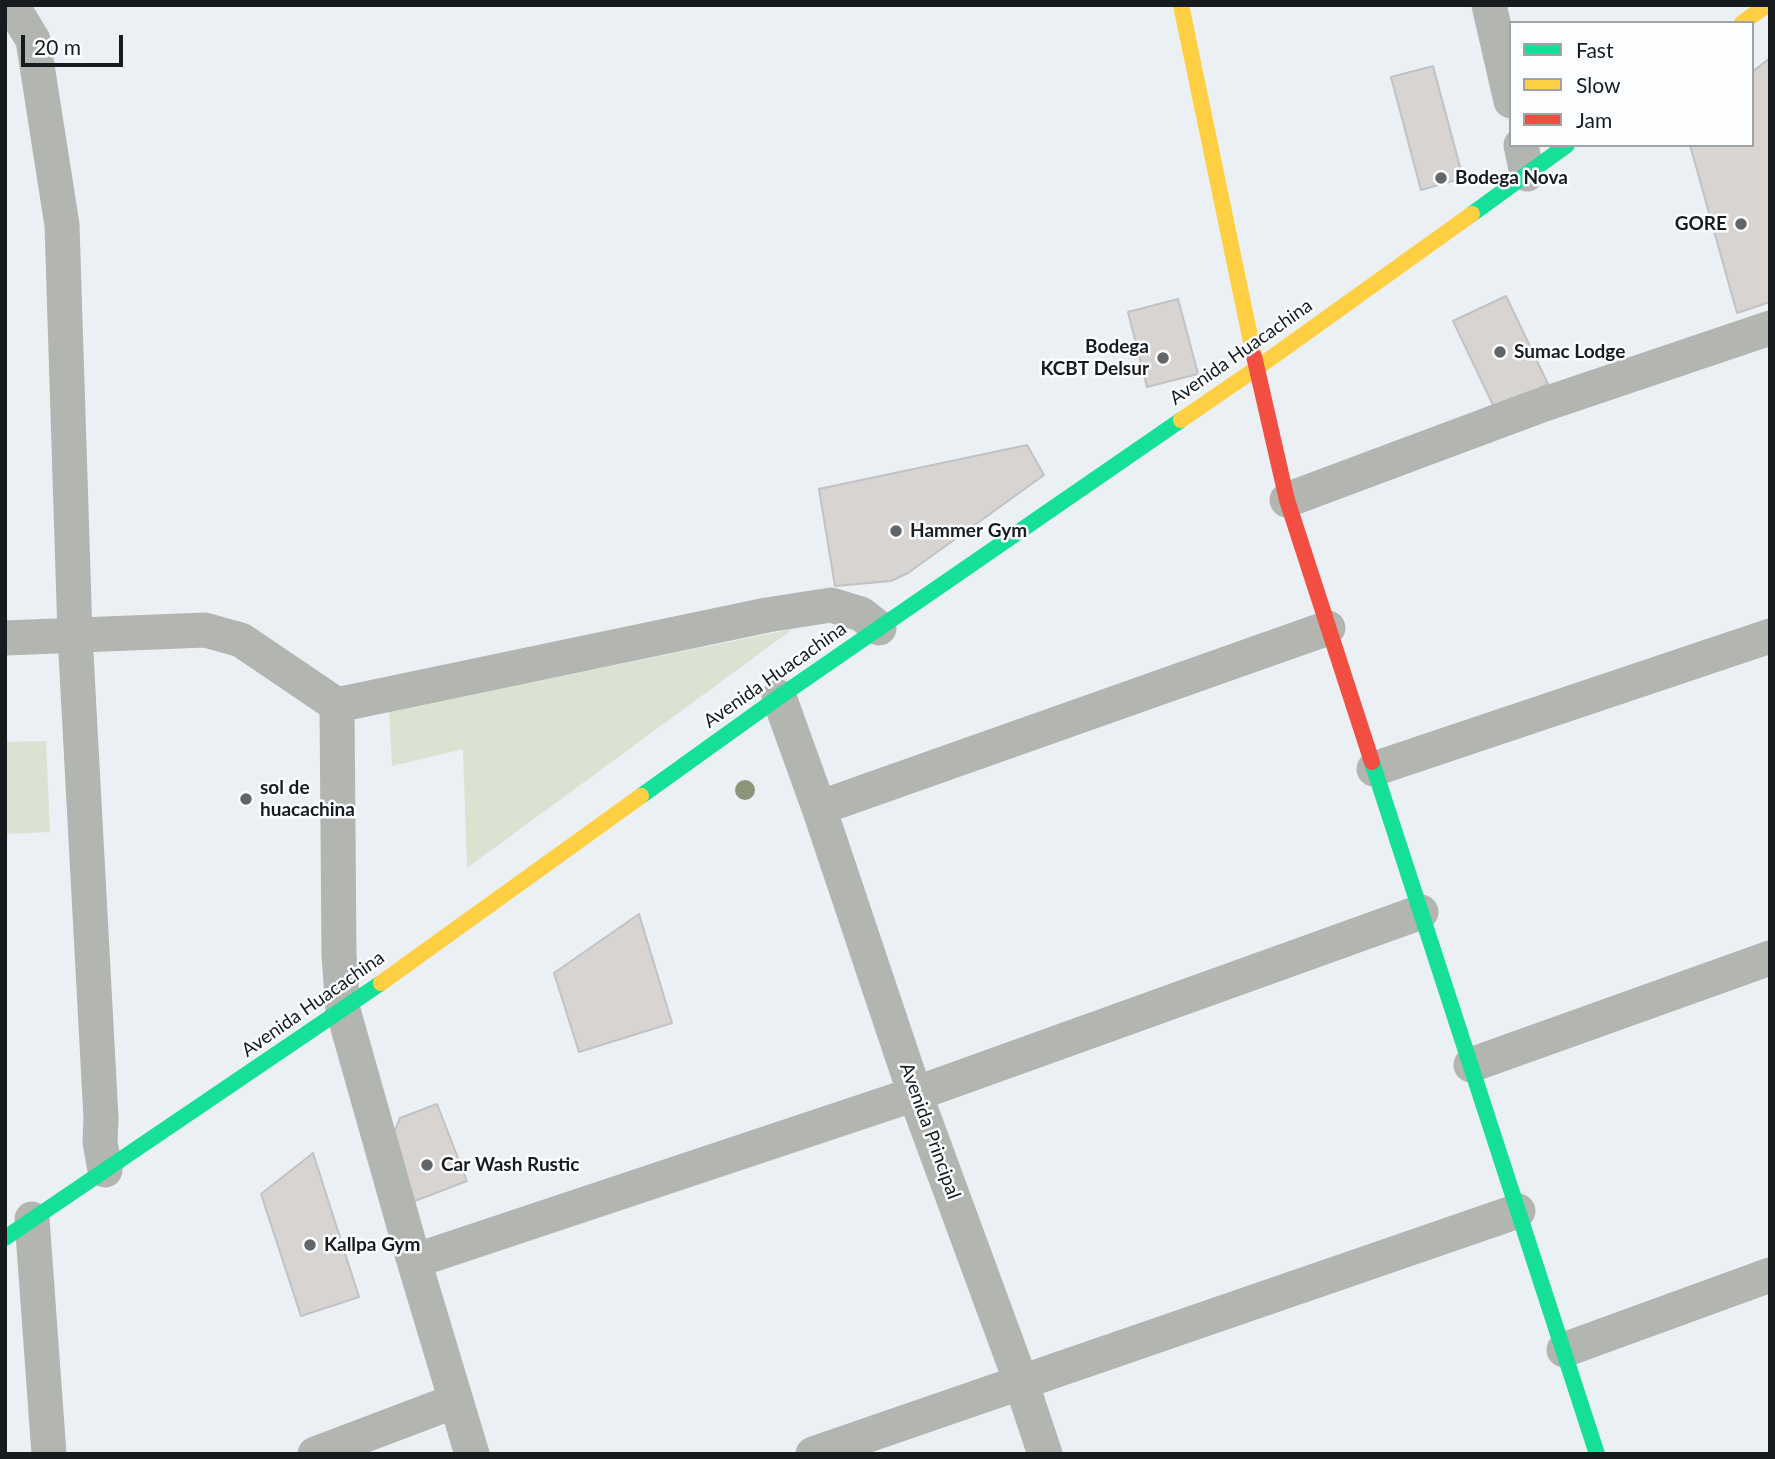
<!DOCTYPE html>
<html>
<head>
<meta charset="utf-8">
<style>
  body { margin:0 }
  #map { position:relative; width:1775px; height:1459px; overflow:hidden; background:#ebf0f5; font-family:Lato,sans-serif }
  canvas { display:block }
  .frame { position:absolute; inset:0; border:7px solid #181b1e; pointer-events:none }
  .legend { position:absolute; left:1509px; top:21px; width:245px; height:126px; box-sizing:border-box; background:#fbfdff; border:2px solid #a0a3a5; margin:0; padding:9px 12px; list-style:none; font-size:21px; color:#181b1e }
  .legend li { display:flex; align-items:center; gap:14px; height:35px }
  .legend b { width:35px; border:2px solid #a0a3a5 }
  .scale { position:absolute; left:21px; top:35px; width:102px; height:32px; box-sizing:border-box; border:4px solid #181b1e; border-top:0; padding-left:9px; font-size:21px; line-height:24px; white-space:nowrap; color:#181b1e; -webkit-text-stroke:5px #fbfdff; paint-order:stroke }
</style>
</head>
<body>
<div id="map">
<canvas width="1775" height="1459"></canvas>
<div class="frame"></div>
<ul class="legend">
<li><b style="height:9px;background:#16e098"></b>Fast</li>
<li><b style="height:9px;background:#ffcf43"></b>Slow</li>
<li><b style="height:9px;background:#f24e42"></b>Jam</li>
</ul>
<div class="scale">20 m</div>
</div>
<script>
const g = document.querySelector('canvas').getContext('2d');
g.lineJoin = 'round';
function fillPath(path, color) { g.fillStyle = color; g.fill(path, 'evenodd'); }
const shape = rows => new Path2D(rows.map(r => 'M' + r).join(''));
function strokePath(path, color, width, dash) { g.strokeStyle = color; g.lineWidth = width; g.lineCap = dash ? 'butt' : 'round'; g.setLineDash(dash || []); g.stroke(path); }
function label(font, color, halo, rows, align = 'center') {
  g.font = font + ' Lato,sans-serif'; g.lineWidth = 5; g.setLineDash([]); g.textBaseline = 'middle'; g.strokeStyle = halo; g.fillStyle = color; for (const [text, x, y, turn = 0] of rows) {
    g.save(); g.translate(x, y); g.rotate((+turn || 0) * Math.PI / 180); g.textAlign = isNaN(turn) ? turn : align; if (halo) g.strokeText(text, 0, 0); g.fillText(text, 0, 0); g.restore();
  }
}
fillPath(shape([
  [793,629,467,868,463,749,392,766,389,711],
  [46,741,50,832,5,834,5,742]
]), '#dae3d2');
const building = shape([
  [1770,58,1770,302,1737,313,1690,145,1752,145,1752,72,1770,58],
  [1433,66,1463,178,1421,190,1391,77,1433,66],
  [1506,296,1548,384,1495,409,1453,321,1506,296],
  [1178,299,1198,374,1147,387,1128,312,1178,299],
  [1027,445,1044,475,908,573,891,581,835,586,819,489,1027,445],
  [639,914,672,1023,579,1052,554,973,639,914],
  [437,1104,467,1181,407,1204,387,1150,400,1118,437,1104],
  [313,1153,359,1297,301,1316,261,1194,313,1153]
]);
fillPath(building, '#d8d4d2');
strokePath(building, '#c1c2c3', 2);
strokePath(shape([
  [6,5,16,12,33,40,62,225,75,635,101,1118,100,1142,105,1170],
  [1489,5,1511,101],
  [1521,145,1527,174],
  [1287,500,1536,407,1770,328],
  [5,638,205,630,241,640,337,705,767,615,831,605,861,614,879,628],
  [779,697,819,808,1328,628],
  [337,705,339,955,343,1010,414,1261,472,1454],
  [1374,769,1770,636],
  [819,808,915,1094,1021,1382,1045,1454],
  [1471,1065,1770,958],
  [32,1219,49,1454],
  [414,1261,915,1094,1421,912],
  [1564,1350,1770,1275],
  [315,1454,455,1401],
  [813,1454,1518,1211]
]), '#b3b5b1', 35);
strokePath(shape([
  [1472,214,1567,145],
  [1372,762,1597,1454],
  [641,796,779,697,1181,420],
  [5,1238,381,983]
]), '#16e098', 16);
strokePath(shape([
  [1181,5,1254,356],
  [1742,23,1767,5],
  [1181,420,1257,368,1472,214],
  [381,983,641,796]
]), '#ffcf43', 16);
strokePath(shape([
  [1254,356,1287,500,1372,762]
]), '#f24e42', 16);
g.fillStyle = '#8b9579';
for (const [x, y] of [
  [745,790]
]) { g.beginPath(); g.arc(x, y, 10, 0, 2 * Math.PI); g.fill(); }
for (const [x, y, r, color] of [
  [1441,178,7,"#626669"],
  [1741,224,7,"#626669"],
  [1500,352,7,"#626669"],
  [1163,358,7,"#626669"],
  [896,531,7,"#626669"],
  [246,799,7,"#626669"],
  [427,1165,7,"#626669"],
  [310,1245,7,"#626669"]
]) { const dot = new Path2D(); dot.arc(x, y, r, 0, 2 * Math.PI); g.fillStyle = color; g.fill(dot); strokePath(dot, '#fbfdff', 2.5); }
label('bold 19px', '#181b1e', '#fbfdff', [
  ["Bodega Nova",1455,178],
  ["GORE",1727,224,"right"],
  ["Bodega",1149,347,"right"],
  ["KCBT Delsur",1149,369,"right"],
  ["Sumac Lodge",1514,352],
  ["Hammer Gym",910,531],
  ["sol de",260,788],
  ["huacachina",260,810],
  ["Car Wash Rustic",441,1165],
  ["Kallpa Gym",324,1245]
], 'left');
label('19px', '#181b1e', '#fbfdff', [
  ["Avenida Huacachina",1241,352,-35],
  ["Avenida Huacachina",775,675,-35],
  ["Avenida Huacachina",313,1004,-35],
  ["Avenida Principal",930,1131,70]
]);
</script>
</body>
</html>
